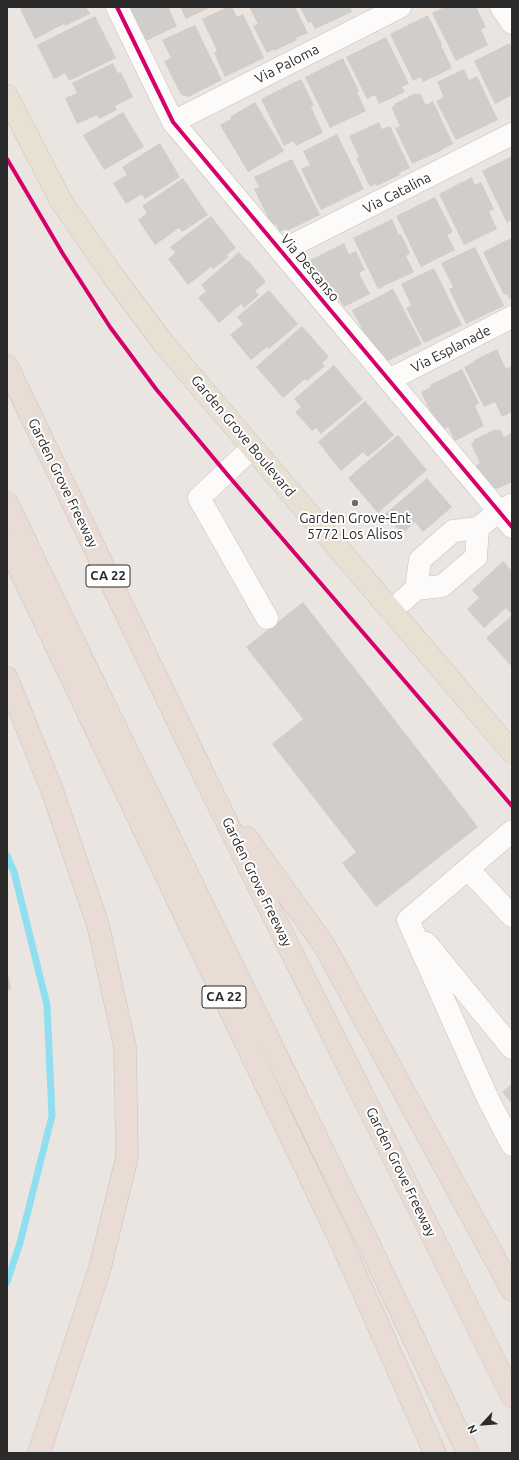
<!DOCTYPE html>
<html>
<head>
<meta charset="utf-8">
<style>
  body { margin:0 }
  #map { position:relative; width:519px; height:1460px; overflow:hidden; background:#eae5e1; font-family:Ubuntu,sans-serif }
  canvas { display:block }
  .frame { position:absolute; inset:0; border:8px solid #2b2b2b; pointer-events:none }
  .north { position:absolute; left:463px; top:1404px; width:40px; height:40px; -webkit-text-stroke:3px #fff; paint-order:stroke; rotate:244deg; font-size:11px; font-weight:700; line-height:16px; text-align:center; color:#2b2b2b }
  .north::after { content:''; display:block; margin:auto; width:14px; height:18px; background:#2b2b2b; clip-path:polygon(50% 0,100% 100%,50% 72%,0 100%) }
</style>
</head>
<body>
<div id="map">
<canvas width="519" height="1460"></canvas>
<div class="frame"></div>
<div class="north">N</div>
</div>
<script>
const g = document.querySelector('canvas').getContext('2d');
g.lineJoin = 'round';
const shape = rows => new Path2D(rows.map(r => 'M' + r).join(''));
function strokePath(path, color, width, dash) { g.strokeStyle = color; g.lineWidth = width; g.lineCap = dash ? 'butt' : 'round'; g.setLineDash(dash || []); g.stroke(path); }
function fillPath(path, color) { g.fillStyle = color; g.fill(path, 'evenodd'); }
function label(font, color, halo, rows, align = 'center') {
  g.font = font + ' Ubuntu,sans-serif'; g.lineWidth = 4; g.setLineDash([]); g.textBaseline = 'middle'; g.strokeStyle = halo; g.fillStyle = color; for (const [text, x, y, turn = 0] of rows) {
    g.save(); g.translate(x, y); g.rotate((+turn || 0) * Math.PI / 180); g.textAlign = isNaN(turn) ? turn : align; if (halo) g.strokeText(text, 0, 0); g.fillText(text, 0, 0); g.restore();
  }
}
strokePath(shape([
  [7,856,14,872,47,1005,52,1116,20,1243,7,1282]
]), '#8fdff0', 7);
fillPath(shape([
  [25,7,86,7,90,14,65,26,64,24,35,39,20,9],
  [128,7,173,7,169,9,177,26,144,42],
  [180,7,211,7,186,19],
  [227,7,232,7,237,17,243,14,264,58,225,77,214,53,217,51,202,19],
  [249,7,295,7,308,33,296,38,297,40,274,51,274,49,267,53,253,26,258,24],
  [300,7,350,7,352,12,315,29,311,22,308,23],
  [445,7,476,7,486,27,481,30,488,45,456,61,432,13],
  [428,15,442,44,441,45,452,68,423,82,420,77,413,81,390,34],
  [95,16,116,58,69,81,65,73,54,79,37,45],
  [195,25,222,80,188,97,181,95,164,61,171,58,162,40],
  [386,37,409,84,402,87,405,92,379,104,375,95,367,99,346,57],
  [510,43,512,48,512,95,495,104,474,61],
  [343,58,359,91,357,92,366,111,330,128,305,77],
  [113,63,118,73,121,72,133,97,115,106,117,110,99,119,97,115,77,124,65,98,77,93,72,83],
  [464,69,469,80,477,76,498,120,456,140,436,101,444,97,437,82],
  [301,79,314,105,311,107,323,133,296,146,293,141,284,146,261,99],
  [416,93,417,95,420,93,426,105,433,101,453,144,443,149,443,150,412,164,395,128,400,126,391,107,395,106,394,104],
  [255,102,284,151,248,172,220,125,231,119,230,117],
  [123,112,144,147,104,170,83,135],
  [379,122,382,129,390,126,410,168,399,173,400,175,377,186,376,184,370,187,356,158,359,157,349,136],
  [337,134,364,189,321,210,301,169,310,165,303,151],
  [160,143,180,177,145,199,142,194,126,204,113,183,127,175,122,167],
  [512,156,512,220,507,223,482,171],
  [292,159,320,215,287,231,286,229,280,232,276,224,272,226,254,189,259,187,254,177],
  [472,177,475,185,481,182,494,209,489,212,497,229,464,245,439,194],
  [183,178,208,215,182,232,179,228,155,245,138,220,147,213,142,206],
  [435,197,453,232,447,235,455,250,421,267,396,216],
  [211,216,236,248,227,255,229,257,213,269,211,267,188,285,168,259,175,253,170,247],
  [392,219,399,235,401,234,410,253,406,256,414,272,378,289,353,238],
  [511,238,512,298,509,299,507,294,504,295,483,252],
  [344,243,349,254,356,251,365,270,359,273,370,294,344,307,339,299,332,303,310,260],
  [475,247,504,306,466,324,449,289,453,287,441,263],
  [239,252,247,261,248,260,266,282,255,291,259,295,244,308,241,304,219,323,198,298,206,291,201,285],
  [434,268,462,325,424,343,406,308,411,305,401,284],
  [393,289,422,344,388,361,378,360,352,310],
  [269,290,298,324,269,349,267,347,251,360,230,335,243,324,237,317],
  [302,326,329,357,322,363,325,366,307,381,305,379,283,398,256,367],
  [497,349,506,369,512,366,512,412,502,417,495,402,484,407,464,367,474,362,473,361],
  [334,365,363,399,321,434,316,428,312,431,295,412,301,407,294,399],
  [462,369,479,403,475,406,484,426,455,441,448,427,440,432,421,392,431,387,430,385],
  [365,401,394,435,368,457,363,452,341,471,318,442],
  [496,429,497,431,500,429,504,437,511,433,512,436,512,482,497,489,496,488,491,490,481,475,476,465,480,463,471,444,474,442,473,440],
  [398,435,427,470,378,513,348,478],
  [427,478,452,507,423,532,415,522,402,534,385,514],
  [503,561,512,571,512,611,510,613,506,608,484,628,467,609,479,598,472,590],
  [303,602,478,827,376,907,342,863,356,852,272,744,303,719,246,647],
  [512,615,512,667,486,638],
  [7,969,11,989,7,991],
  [512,1084,512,1104,502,1092]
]), '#d0cdca');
const minor = shape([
  [117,7,173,122,512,527],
  [501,7,512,23],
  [173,122,400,7],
  [281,251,512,134],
  [389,380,512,317],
  [252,448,199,498,267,618],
  [416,589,420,560,453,531,478,528,499,511,511,505],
  [391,611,416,589,442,586,476,557,478,528],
  [512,831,408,920,488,1099,512,1145],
  [468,869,512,916],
  [426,943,512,1048]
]);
const major = shape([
  [7,96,61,201,113,276,164,344,512,752]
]);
const highway = shape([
  [7,366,209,786,512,1396],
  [7,503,86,667,366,1238,468,1453],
  [7,543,343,1246,435,1453],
  [7,678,52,790,98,925,125,1047,127,1157,100,1268,39,1453],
  [247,838,324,945,512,1290]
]);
strokePath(minor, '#c3c2c3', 23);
strokePath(major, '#c5c3c2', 23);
strokePath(highway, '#c5c3c2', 23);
strokePath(minor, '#fcfbfa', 22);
strokePath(major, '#e8e1d3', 22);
strokePath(highway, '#e9dcd4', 22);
strokePath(shape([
  [117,7,173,122,512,527],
  [7,159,63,254,110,327,156,389,226,473,512,806]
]), '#d6006c', 4);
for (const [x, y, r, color] of [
  [355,503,4,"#6e6c6b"]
]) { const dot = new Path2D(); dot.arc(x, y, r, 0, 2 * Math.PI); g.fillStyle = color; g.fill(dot); strokePath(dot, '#fff', 1.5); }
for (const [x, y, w] of [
  [108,576,44],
  [224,997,44]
]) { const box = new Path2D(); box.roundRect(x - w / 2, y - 11, w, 22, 3); g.fillStyle = '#fff'; g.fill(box); strokePath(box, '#2b2b2b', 1); }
label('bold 13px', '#2b2b2b', null, [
  ["CA 22",108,576],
  ["CA 22",224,997]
]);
label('14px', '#2b2b2b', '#fff', [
  ["Via Paloma",287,64,-27],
  ["Via Catalina",397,193,-27],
  ["Via Descanso",310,268,50],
  ["Via Esplanade",451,349,-27],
  ["Garden Grove Boulevard",243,436,50],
  ["Garden Grove Freeway",63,483,64],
  ["Garden Grove Freeway",257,882,64],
  ["Garden Grove Freeway",401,1172,64]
]);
label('14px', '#2b2b2b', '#fff', [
  ["Garden Grove-Ent",355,518],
  ["5772 Los Alisos",355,534]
]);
</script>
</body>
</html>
